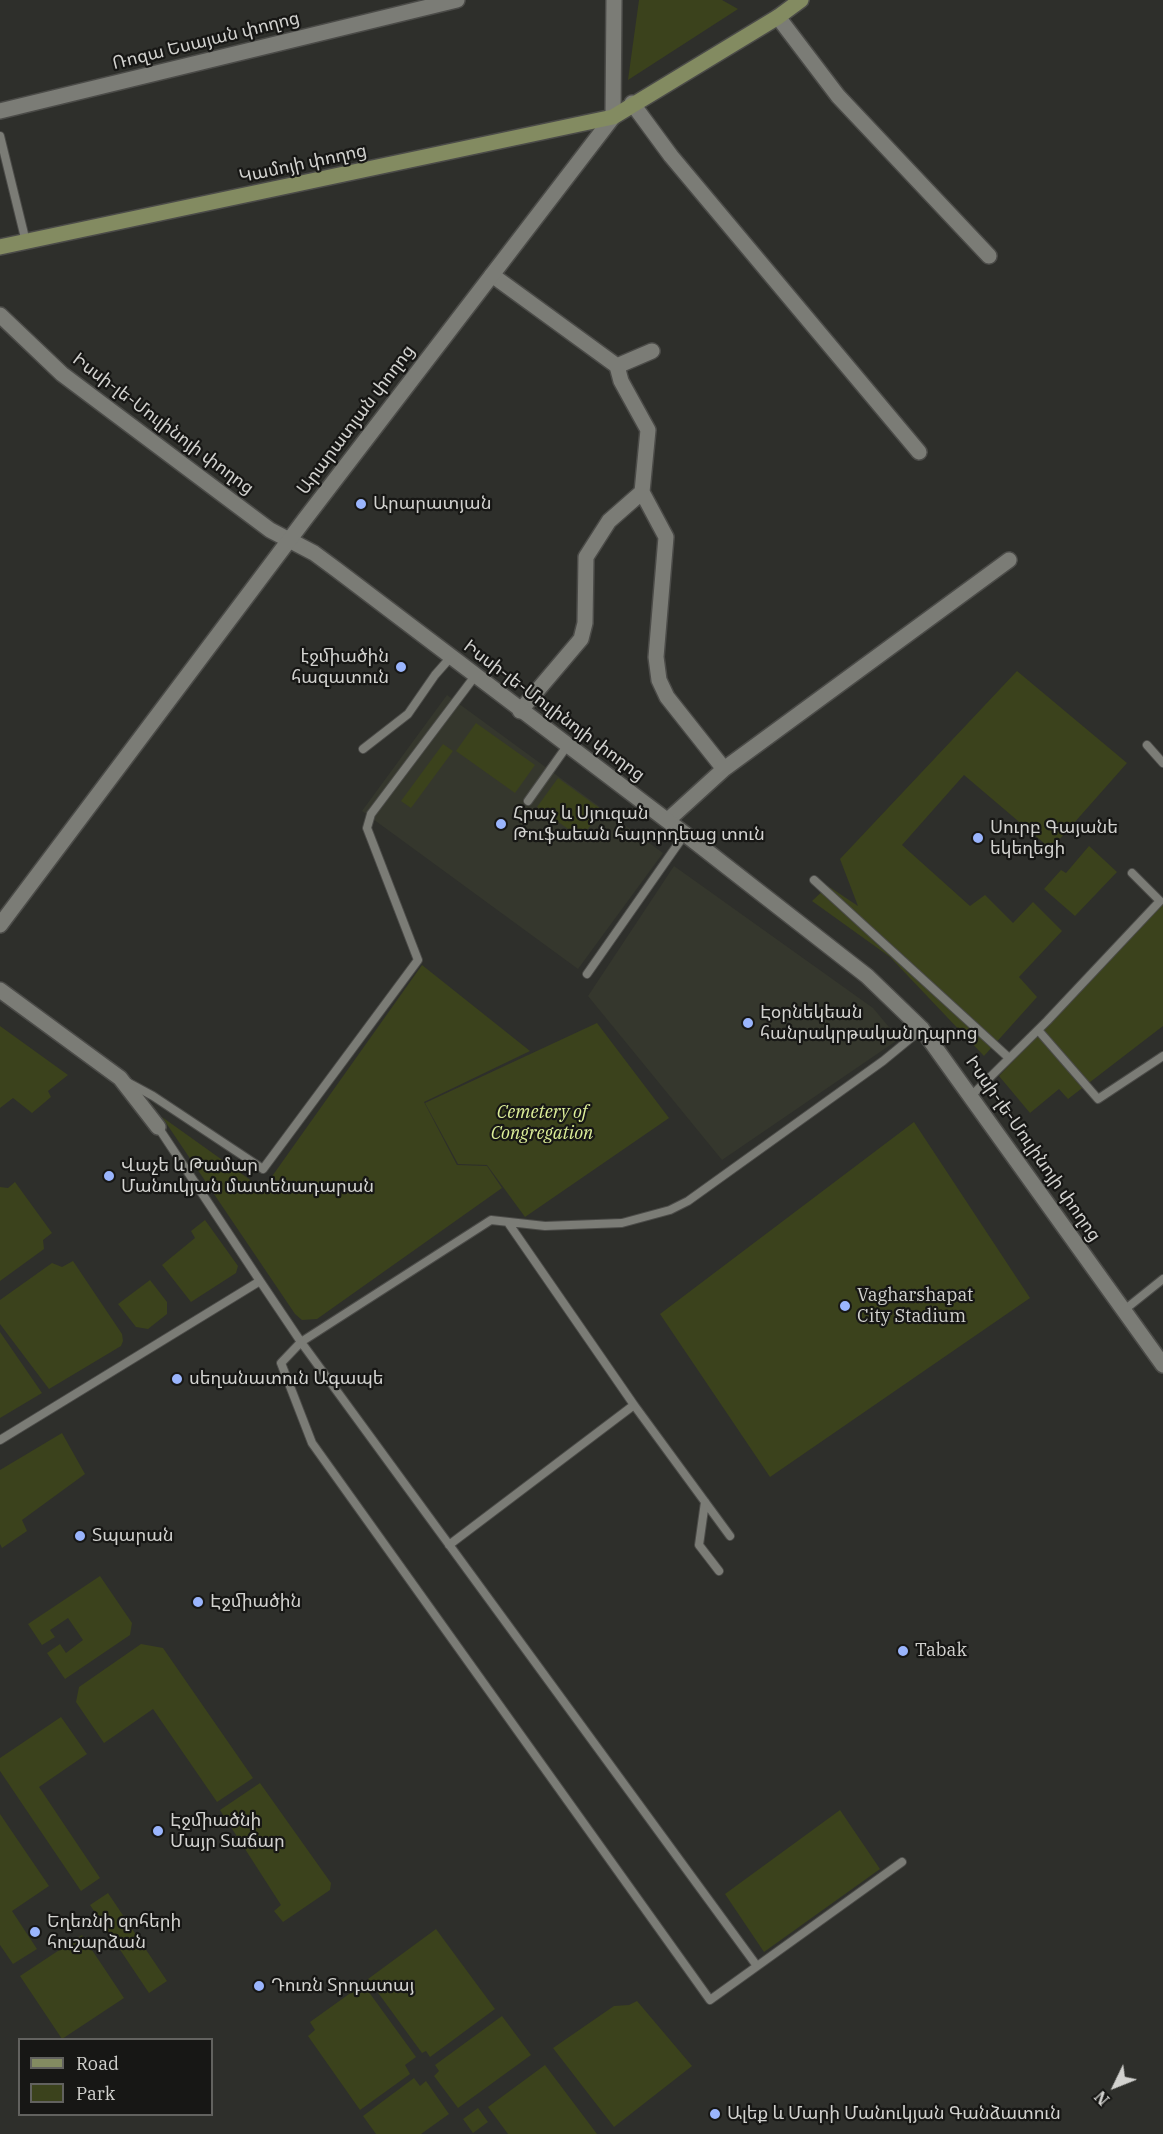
<!DOCTYPE html>
<html>
<head>
<meta charset="utf-8">
<style>
  body { margin:0 }
  #map { position:relative; width:1163px; height:2134px; overflow:hidden; background:#2e2f2b; font-family:"IBM Plex Serif",serif }
  canvas { display:block }
  .legend { position:absolute; left:18px; top:2038px; width:195px; height:78px; box-sizing:border-box; background:#171715; border:2px solid #62625f; margin:0; padding:8px 10px; list-style:none; font-size:18px; color:#d2d2cf }
  .legend li { display:flex; align-items:center; gap:12px; height:30px }
  .legend b { width:30px; border:2px solid #62625f }
  .north { position:absolute; left:1085px; top:2056px; width:60px; height:60px; -webkit-text-stroke:4px #171715; paint-order:stroke; rotate:227deg; font-size:16px; font-weight:700; line-height:24px; text-align:center; color:#d2d2cf }
  .north::after { content:''; display:block; margin:auto; width:21px; height:27px; background:#d2d2cf; clip-path:polygon(50% 0,100% 100%,50% 72%,0 100%) }
</style>
</head>
<body>
<div id="map">
<canvas width="1163" height="2134"></canvas>
<ul class="legend">
<li><b style="height:8px;background:#838b61"></b>Road</li>
<li><b style="height:16px;background:#3b421c"></b>Park</li>
</ul>
<div class="north">N</div>
</div>
<script>
const g = document.querySelector('canvas').getContext('2d');
g.lineJoin = 'round';
function fillPath(path, color) { g.fillStyle = color; g.fill(path, 'evenodd'); }
const shape = rows => new Path2D(rows.map(r => 'M' + r).join(''));
function strokePath(path, color, width, dash) { g.strokeStyle = color; g.lineWidth = width; g.lineCap = dash ? 'butt' : 'round'; g.setLineDash(dash || []); g.stroke(path); }
function label(font, color, halo, rows, align = 'center') {
  g.font = font + ' "IBM Plex Serif","Noto Sans Armenian",serif'; g.lineWidth = 4.5; g.setLineDash([]); g.textBaseline = 'middle'; g.strokeStyle = halo; g.fillStyle = color; for (const [text, x, y, turn = 0] of rows) {
    g.save(); g.translate(x, y); g.rotate((+turn || 0) * Math.PI / 180); g.textAlign = isNaN(turn) ? turn : align; if (halo) g.strokeText(text, 0, 0); g.fillText(text, 0, 0); g.restore();
  }
}
fillPath(shape([
  [447,695,663,853,578,969,362,811],
  [674,866,873,1008,899,1039,722,1160,588,996]
]), '#35372d');
fillPath(shape([
  [639,0,722,0,738,9,628,80],
  [1017,671,1127,763,1051,849,964,775,902,845,970,906,985,895,1013,923,1033,902,1062,931,1019,977,1037,997,984,1056,890,957,812,901,828,886,858,906,840,859],
  [476,723,535,765,515,793,456,751],
  [443,744,453,751,411,808,401,801],
  [558,778,602,810,581,838,537,807],
  [1089,846,1117,872,1075,916,1044,889,1061,870,1066,873],
  [1163,902,1163,1026,1068,1099,1059,1089,1030,1113,999,1076],
  [422,965,530,1051,424,1102,457,1165,487,1166,502,1188,317,1319,302,1320,295,1314,162,1117,263,1189],
  [597,1023,669,1118,525,1217,487,1165,458,1164,425,1103],
  [0,1026,68,1075,48,1091,51,1097,32,1113,13,1098,0,1108],
  [914,1122,1030,1298,770,1477,660,1314],
  [15,1182,52,1233,43,1240,44,1249,0,1281,0,1187,8,1188],
  [205,1220,238,1266,236,1273,191,1302,162,1265,195,1238,191,1231],
  [73,1261,122,1334,123,1341,121,1346,49,1389,0,1324,0,1300,52,1263,62,1267],
  [150,1280,167,1302,167,1314,148,1329,136,1327,118,1304],
  [0,1332,42,1393,0,1418],
  [62,1433,85,1474,22,1520,27,1531,2,1548,0,1544,0,1470],
  [100,1576,132,1623,130,1635,65,1679,47,1653,60,1644,66,1653,83,1640,68,1618,50,1630,55,1637,42,1645,28,1624],
  [141,1644,163,1648,253,1778,217,1802,153,1709,104,1743,76,1702,79,1687],
  [61,1717,87,1754,39,1787,100,1878,81,1891,0,1771,0,1758],
  [260,1783,331,1883,330,1890,283,1922,274,1911,281,1905,220,1810],
  [840,1810,880,1869,764,1952,725,1894],
  [0,1814,49,1886,12,1911,37,1949,13,1964,0,1945],
  [108,1893,167,1981,149,1993,90,1905],
  [436,1929,495,2009,430,2057,426,2051,422,2053,368,1979],
  [82,1935,124,1998,62,2039,20,1976],
  [363,1984,416,2057,405,2065,410,2074,360,2110,308,2036,315,2030,310,2022],
  [637,2001,692,2066,614,2127,553,2048,614,2006,629,2005],
  [502,2016,531,2055,458,2108,434,2076,439,2071,435,2065],
  [545,2065,597,2134,508,2134,488,2107],
  [414,2078,420,2086,426,2081,449,2114,421,2134,376,2134,363,2116],
  [478,2108,488,2122,473,2133,463,2119]
]), '#3b421c');
const service = shape([
  [0,136,26,242],
  [1147,745,1163,763],
  [363,749,408,714,435,675,450,658],
  [528,801,567,746],
  [814,880,1009,1058],
  [587,974,685,834],
  [1038,1030,1098,1099,1163,1056],
  [129,1083,153,1096,263,1169,418,960,367,828,371,814,475,676],
  [972,1095,1047,1021,1160,901,1132,873],
  [509,1224,634,1405,730,1536],
  [260,1281,301,1342,757,1966],
  [1123,1311,1163,1279],
  [0,1440,260,1281,158,1127],
  [705,1502,699,1545,719,1571],
  [449,1545,634,1405],
  [902,1862,710,2000,312,1443,281,1363,301,1342,491,1220,545,1226,622,1223,670,1210,688,1201,883,1061,922,1029]
]);
const minor = shape([
  [778,17,838,96,989,256],
  [632,103,671,156,919,452],
  [0,111,457,0],
  [492,275,617,366,652,351],
  [642,492,666,537,656,657,659,680,667,697,724,769,668,820],
  [520,711,581,639,585,623,586,557,609,521,642,492,648,430,621,381,617,366],
  [724,769,1009,560],
  [0,990,120,1078,158,1127]
]);
const tertiary = shape([
  [613,117,614,0],
  [0,315,62,374,270,530,314,553,337,570,685,834,867,976,922,1029,1163,1365]
]);
const secondary = shape([
  [0,925,305,519,613,117]
]);
const primary = shape([
  [0,247,613,117,778,17,801,0]
]);
strokePath(service, '#4b4b48', 10);
strokePath(minor, '#4b4b48', 18);
strokePath(tertiary, '#4b4b48', 18);
strokePath(secondary, '#4b4b48', 18);
strokePath(primary, '#4b4b48', 18);
strokePath(service, '#7b7c76', 8);
strokePath(minor, '#7b7c76', 15);
strokePath(tertiary, '#7b7c76', 15);
strokePath(secondary, '#7b7c76', 15);
strokePath(primary, '#838b61', 15);
for (const [x, y, r, color] of [
  [361,504,6,"#9ab5fd"],
  [401,667,6,"#9ab5fd"],
  [501,824,6,"#9ab5fd"],
  [978,838,6,"#9ab5fd"],
  [748,1023,6,"#9ab5fd"],
  [109,1176,6,"#9ab5fd"],
  [845,1306,6,"#9ab5fd"],
  [177,1379,6,"#9ab5fd"],
  [80,1536,6,"#9ab5fd"],
  [198,1602,6,"#9ab5fd"],
  [903,1651,6,"#9ab5fd"],
  [158,1831,6,"#9ab5fd"],
  [35,1932,6,"#9ab5fd"],
  [259,1986,6,"#9ab5fd"],
  [715,2114,6,"#9ab5fd"]
]) { const dot = new Path2D(); dot.arc(x, y, r, 0, 2 * Math.PI); g.fillStyle = color; g.fill(dot); strokePath(dot, '#171715', 2); }
label('18px', '#d2d2cf', '#171715', [
  ["Ռոզա Եսայան փողոց",206,41,-14],
  ["Կամոյի փողոց",303,164,-12],
  ["Արարատյան փողոց",356,420,-53],
  ["Իսսի-լե-Մուլինոյի փողոց",163,424,37],
  ["Իսսի-լե-Մուլինոյի փողոց",554,711,37],
  ["Իսսի-լե-Մուլինոյի փողոց",1033,1149,55]
]);
label('18px', '#d2d2cf', '#171715', [
  ["Արարատյան",373,504],
  ["էջմիածին",389,657,"right"],
  ["հազատուն",389,678,"right"],
  ["Հրաչ և Սյուզան",513,814],
  ["Թուֆաեան հայորդեաց տուն",513,835],
  ["Սուրբ Գայանե",990,828],
  ["եկեղեցի",990,849],
  ["Էօրնեկեան",760,1013],
  ["հանրակրթական դպրոց",760,1034],
  ["Վաչե և Թամար",121,1166],
  ["Մանուկյան մատենադարան",121,1187],
  ["Vagharshapat",857,1296],
  ["City Stadium",857,1317],
  ["սեղանատուն Ագապե",189,1379],
  ["Տպարան",92,1536],
  ["Էջմիածին",210,1602],
  ["Tabak",915,1651],
  ["Էջմիածնի",170,1821],
  ["Մայր Տաճար",170,1842],
  ["Եղեռնի զոհերի",47,1922],
  ["հուշարձան",47,1943],
  ["Դուռն Տրդատայ",271,1986],
  ["Ալեք և Մարի Մանուկյան Գանձատուն",727,2114]
], 'left');
label('italic 18px', '#dcee98', '#171715', [
  ["Cemetery of",542,1113],
  ["Congregation",542,1134]
]);
</script>
</body>
</html>
